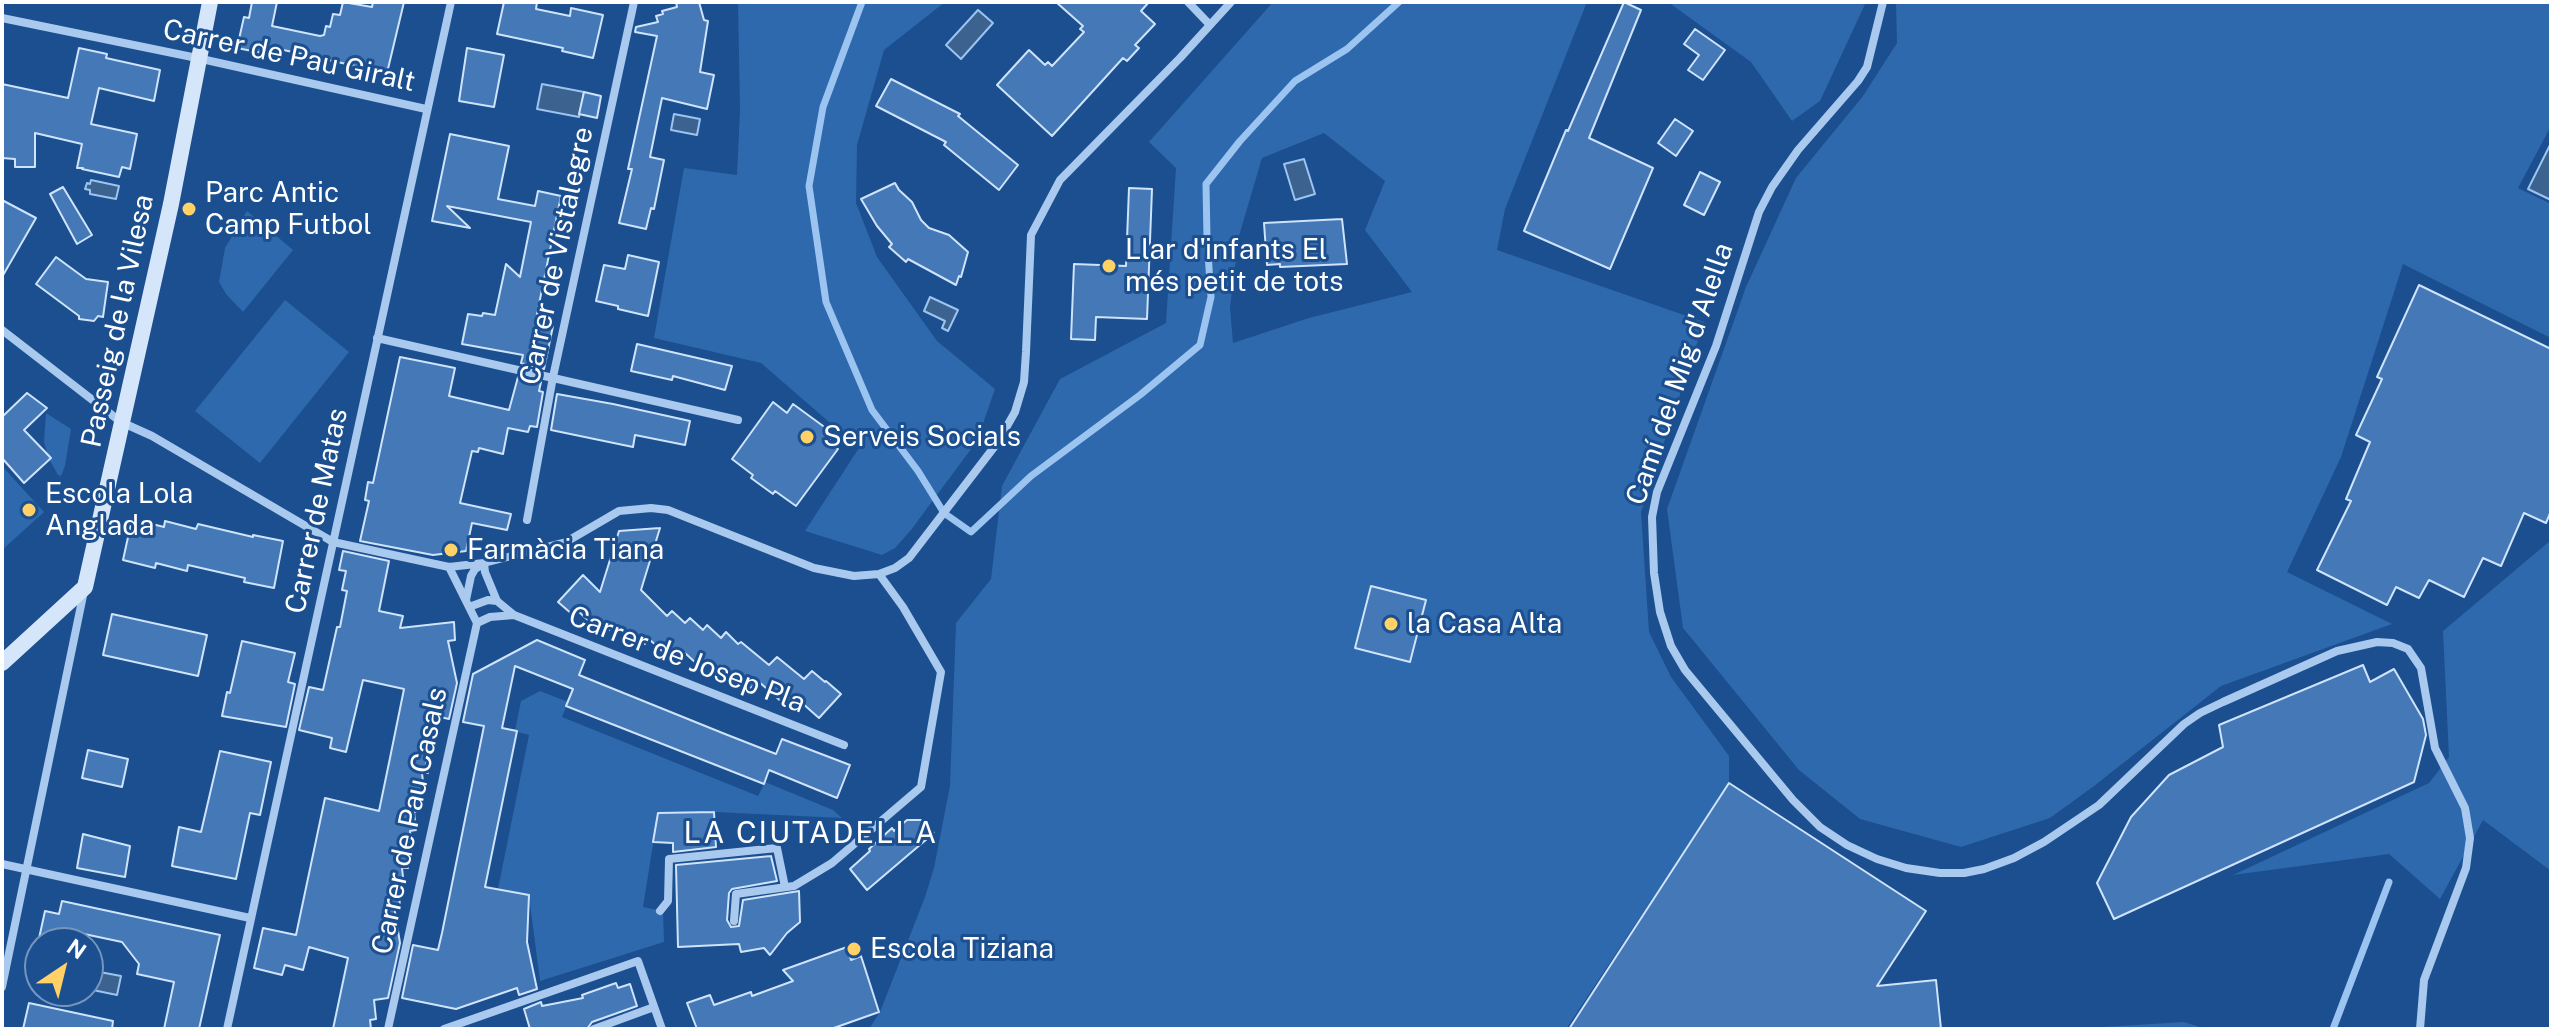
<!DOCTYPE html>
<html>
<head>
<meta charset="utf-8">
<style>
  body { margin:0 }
  #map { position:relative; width:2553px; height:1031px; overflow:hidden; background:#1b4f8f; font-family:"Public Sans",sans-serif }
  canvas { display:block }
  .frame { position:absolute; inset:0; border:4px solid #fff; pointer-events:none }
  .north { position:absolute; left:24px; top:927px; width:80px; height:80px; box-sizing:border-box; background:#1b4f8f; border:2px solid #7695bc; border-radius:50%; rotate:35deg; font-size:22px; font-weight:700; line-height:32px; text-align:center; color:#fff }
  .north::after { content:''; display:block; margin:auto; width:28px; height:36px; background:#ffd166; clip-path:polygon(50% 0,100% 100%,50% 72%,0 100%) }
</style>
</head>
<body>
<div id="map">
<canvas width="2553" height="1031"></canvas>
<div class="frame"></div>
<div class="north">N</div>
</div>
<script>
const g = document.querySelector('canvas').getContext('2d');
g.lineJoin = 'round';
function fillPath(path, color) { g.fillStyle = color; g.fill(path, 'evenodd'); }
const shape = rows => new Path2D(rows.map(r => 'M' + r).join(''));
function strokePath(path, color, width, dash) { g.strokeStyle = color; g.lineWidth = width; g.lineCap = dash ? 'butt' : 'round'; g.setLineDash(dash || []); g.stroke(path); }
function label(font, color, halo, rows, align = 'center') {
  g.font = font + ' "Public Sans",sans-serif'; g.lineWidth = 6; g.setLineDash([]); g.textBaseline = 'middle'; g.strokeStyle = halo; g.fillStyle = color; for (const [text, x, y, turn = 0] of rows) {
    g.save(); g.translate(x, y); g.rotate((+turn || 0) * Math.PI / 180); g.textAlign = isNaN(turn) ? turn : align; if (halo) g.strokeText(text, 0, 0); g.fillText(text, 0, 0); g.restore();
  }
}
fillPath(shape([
  [738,2,945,2,884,50,857,145,856,203,877,257,937,341,995,389,977,441,911,530,895,548,882,555,805,531,859,448,761,363,654,338,684,168,737,175,740,110],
  [1273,2,1587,2,1505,209,1497,250,1704,322,1641,512,1649,632,1671,677,1729,756,1729,783,1566,1029,869,1029,880,1012,925,897,934,868,950,786,956,623,991,579,1002,486,1060,379,1166,323,1176,168,1149,142],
  [1324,133,1385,181,1365,230,1412,292,1309,318,1233,343,1230,307,1239,236,1262,158],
  [1668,2,1866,2,1820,101,1792,121,1751,62],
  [1896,2,2551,2,2551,126,2518,188,2551,204,2551,338,2403,264,2341,457,2287,572,2392,624,2221,686,2094,786,2050,818,1961,847,1860,819,1799,770,1683,628,1667,509,1746,287,1796,178,1863,96,1897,43],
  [247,211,293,250,243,312,226,294,219,282,225,248],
  [285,300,349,352,260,463,195,411],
  [46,413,71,429,65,466,61,476,58,475,49,459,44,442],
  [2,466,44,512,2,550],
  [2551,540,2551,871,2483,820,2440,899,2389,854,2233,875,2429,783,2449,757,2443,631],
  [540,691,568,702,562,717,758,796,765,782,833,810,842,818,714,812,658,813,643,907,663,911,664,942,540,981,529,896,498,889,529,735,515,731,521,701],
  [2184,1022,2206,1029,2071,1029]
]), '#2e69ad');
const water = shape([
  [978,10,993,23,961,59,946,45,978,10],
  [542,84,584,92,579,117,537,109,542,84],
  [674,114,700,119,697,135,671,130,674,114],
  [2551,143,2551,200,2528,189,2551,143],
  [1304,159,1315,194,1295,200,1284,164,1304,159],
  [91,180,119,186,116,199,90,194,90,190,85,189,87,183,90,184,91,180],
  [930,297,958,310,948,331,942,328,945,321,924,311,930,297],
  [89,970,121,976,117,995,88,989,89,970]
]);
fillPath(water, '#3c6290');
strokePath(water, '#9cc4f0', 2);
strokePath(shape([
  [862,2,823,107,809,186,826,302,872,410,918,471,944,513,971,532,1031,476,1140,395,1200,345,1211,297,1207,239,1206,184,1240,141,1295,81,1347,49,1399,2],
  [2333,1029,2389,882]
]), '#9cc4f0', 7);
const building = shape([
  [252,2,277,2,272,26,320,36,324,35,326,26,330,27,333,14,340,15,343,2,372,7,373,2,404,2,387,73,279,49,277,56,237,48,244,17,249,18,252,2],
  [504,2,537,2,536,9,570,16,571,8,603,15,593,58,562,51,563,48,497,34,504,2],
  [676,2,699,2,704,20,708,21,700,72,714,75,707,109,662,98,650,157,664,160,654,209,651,208,646,229,619,223,632,169,628,169,657,36,635,32,636,27,658,22,656,16,663,14,662,11,677,7,676,2],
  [1056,2,1149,2,1141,11,1155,24,1135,45,1139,48,1127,61,1123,58,1052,136,997,85,1029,50,1045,65,1048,62,1052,66,1084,32,1080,29,1083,26,1056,2],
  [1624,2,1641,10,1589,138,1653,168,1610,269,1524,231,1566,130,1568,131,1624,2],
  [1695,29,1725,50,1703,80,1688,70,1699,55,1684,44,1695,29],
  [79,48,107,54,106,58,160,70,154,101,99,88,91,124,137,134,130,169,122,167,119,177,82,169,83,168,77,168,82,144,35,133,35,167,15,167,15,159,2,158,2,84,68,98,79,48],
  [467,48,504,55,494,107,459,101,467,48],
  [891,79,960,114,958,116,1018,165,999,190,944,145,946,142,876,106,891,79],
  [584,92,601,96,597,118,579,114,584,92],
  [1675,119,1693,131,1676,156,1658,143,1675,119],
  [450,134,509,146,498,199,535,206,538,191,561,196,537,314,548,316,546,324,553,326,544,369,521,363,523,355,462,344,468,314,482,316,483,313,495,315,506,264,520,277,531,222,447,206,470,228,432,221,450,134],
  [1700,172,1720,182,1704,215,1684,205,1700,172],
  [895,183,899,190,912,202,921,220,929,228,949,235,968,252,961,277,959,276,956,285,908,259,906,262,889,247,892,244,877,226,861,199,895,183],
  [63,187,92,235,77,244,50,194,63,187],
  [1129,188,1152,189,1147,319,1096,317,1095,340,1071,339,1074,264,1126,266,1129,188],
  [2,200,36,218,2,277,2,200],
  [1342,219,1347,264,1280,267,1280,264,1267,265,1264,223,1342,219],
  [628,255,659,262,648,316,618,309,618,306,596,301,604,265,625,269,628,255],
  [56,257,86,279,108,282,103,317,98,316,94,321,79,319,79,316,36,284,56,257],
  [2419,285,2551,349,2551,511,2546,523,2524,513,2501,566,2483,558,2464,597,2429,580,2419,598,2396,587,2387,605,2317,570,2351,501,2346,499,2370,442,2356,435,2382,379,2377,377,2419,285],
  [637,344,732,366,725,390,673,376,672,380,631,371,637,344],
  [400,357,455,368,449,396,509,410,518,377,541,382,539,391,543,392,537,427,530,426,528,432,508,428,503,454,479,448,478,452,472,451,460,503,511,514,507,530,472,523,466,551,433,555,360,541,369,501,365,500,368,482,373,483,400,357],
  [27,393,47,408,24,430,51,458,24,483,2,458,2,417,27,393],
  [557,394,613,404,690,421,685,445,635,435,633,447,551,430,557,394],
  [773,402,787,413,793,404,834,434,828,441,838,449,796,506,775,491,773,494,751,478,753,475,732,459,773,402],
  [132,519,164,527,165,521,196,529,198,524,253,537,253,535,283,541,274,588,244,582,245,578,188,565,187,571,156,563,155,568,123,560,132,519],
  [660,528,641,590,667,616,672,611,685,623,690,618,703,630,707,625,721,638,726,632,738,644,741,642,769,665,777,657,804,679,812,671,825,682,826,681,841,694,819,718,793,695,784,704,758,681,749,690,722,665,716,672,703,660,698,665,685,653,680,657,667,645,662,651,649,639,645,644,632,631,627,636,614,624,609,630,596,617,591,623,578,611,573,615,558,602,583,575,600,592,619,531,660,528],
  [343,551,389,561,379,611,403,616,400,628,454,622,455,640,448,641,457,683,449,719,431,715,436,735,428,736,432,752,425,753,428,773,422,773,424,791,417,792,419,811,414,812,416,830,410,831,412,850,406,850,408,868,402,868,404,886,398,887,400,905,394,906,400,943,388,998,374,1000,376,1019,370,1020,371,1029,333,1029,348,958,309,947,303,970,285,965,282,975,254,968,263,928,296,935,325,798,379,811,390,758,404,689,363,680,346,752,330,748,332,738,299,730,309,687,323,690,337,627,340,627,347,591,342,590,346,571,339,570,343,551],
  [1371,586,1426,600,1410,662,1355,648,1371,586],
  [112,614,207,635,198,676,103,655,112,614],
  [537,640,585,660,579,675,725,734,776,754,782,739,850,765,837,798,769,770,764,784,566,706,573,689,515,666,502,728,517,731,485,887,529,895,527,942,537,989,519,995,517,988,456,1009,402,998,413,945,438,950,442,933,484,726,463,722,473,674,537,640],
  [242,641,295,653,288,682,295,684,286,727,222,716,227,692,230,693,242,641],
  [2363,665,2370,682,2394,669,2423,719,2426,735,2414,782,2114,919,2097,883,2131,817,2169,775,2223,747,2219,725,2363,665],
  [88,750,128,759,122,787,82,778,88,750],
  [220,751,271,762,260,815,250,813,236,879,172,866,179,827,201,832,220,751],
  [1729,783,1926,911,1877,986,1936,980,1941,1029,1569,1029,1729,783],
  [714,812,716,847,673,852,673,843,653,842,658,813,714,812],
  [907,820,922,820,934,833,867,890,850,869,870,851,869,849,892,828,894,831,907,820],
  [83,834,130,846,125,877,77,868,83,834],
  [771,856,777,881,732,889,729,893,727,920,731,927,739,926,743,900,799,891,800,922,787,933,770,955,764,948,741,952,739,944,678,947,676,865,771,856],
  [62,901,220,935,199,1029,164,1029,174,982,137,974,139,964,122,942,70,931,67,943,38,943,45,911,59,914,62,901],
  [847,947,851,960,861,956,879,1012,831,1029,697,1029,687,1003,710,995,714,1005,751,992,752,996,793,981,783,970,847,947],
  [616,983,618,988,630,984,637,1006,592,1022,587,1029,530,1029,524,1009,541,1002,542,1006,583,998,582,995,616,983],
  [29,1003,113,1021,112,1029,23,1029,29,1003]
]);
fillPath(building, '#4478b7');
strokePath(building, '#cfe3fa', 2);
strokePath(shape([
  [1188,2,1210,25],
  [1883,2,1867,67,1858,81,1798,150,1772,187,1759,212,1716,346,1657,492,1652,517,1654,573,1660,612,1671,646,1685,670,1793,800,1820,827,1847,845,1877,859,1906,868,1940,873,1964,873,1984,869,2014,858,2044,842,2099,805,2184,724,2200,713,2223,702,2337,651,2377,642,2393,643,2408,649,2421,668,2435,748,2465,808,2470,838,2466,868,2424,980,2420,1029],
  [2,18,197,58,426,109],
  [2,330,121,422,152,436,333,542,449,567,484,563,566,542,619,511,651,508,668,510,814,568,854,576,879,574,895,568,909,558,998,442,1015,412,1024,382,1026,352,1031,235,1060,180,1180,58,1231,2],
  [377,338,738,420],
  [527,520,553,377,634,2],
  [484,563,485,572,497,601,514,615,844,745],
  [449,567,477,623],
  [466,600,471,576,475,569,483,564],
  [469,607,488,600,497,601],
  [477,623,490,617,514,615],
  [2,864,250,918],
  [660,911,668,901,669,859,777,848,785,887],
  [734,921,736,894,794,886,832,863,921,787,941,672,903,607,879,574],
  [2,987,84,591],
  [227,1029,451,2],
  [388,1029,477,623],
  [444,1029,638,961,662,1029],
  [594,1029,654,1007]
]), '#a9c9ee', 8);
strokePath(shape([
  [2,663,85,587,171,204,210,2]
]), '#d6e6fa', 16);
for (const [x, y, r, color] of [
  [189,209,8,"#ffd166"],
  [1109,266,8,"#ffd166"],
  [807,437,8,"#ffd166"],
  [29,510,8,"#ffd166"],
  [451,550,8,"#ffd166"],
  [1391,624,8,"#ffd166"],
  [854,949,8,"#ffd166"]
]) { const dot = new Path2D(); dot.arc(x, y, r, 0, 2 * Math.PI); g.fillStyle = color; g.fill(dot); strokePath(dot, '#1b4f8f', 3); }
label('28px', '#fff', '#1b4f8f', [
  ["Carrer de Pau Giralt",289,56,12],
  ["Carrer de Vistalegre",557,256,-78],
  ["Passeig de la Vilesa",118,321,-78],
  ["Camí del Mig d'Alella",1680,374,-71],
  ["Carrer de Matas",317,511,-78],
  ["Carrer de Josep Pla",687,660,21],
  ["Carrer de Pau Casals",410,821,-78]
]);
label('28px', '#fff', '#1b4f8f', [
  ["Parc Antic",205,193],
  ["Camp Futbol",205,225],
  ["Llar d'infants El",1125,250],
  ["més petit de tots",1125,282],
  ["Serveis Socials",823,437],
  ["Escola Lola",45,494],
  ["Anglada",45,526],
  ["Farmàcia Tiana",467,550],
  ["la Casa Alta",1407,624],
  ["Escola Tiziana",870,949]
], 'left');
g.letterSpacing = '2px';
label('30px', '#fff', '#1b4f8f', [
  ["LA CIUTADELLA",811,834]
]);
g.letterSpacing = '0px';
</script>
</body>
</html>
